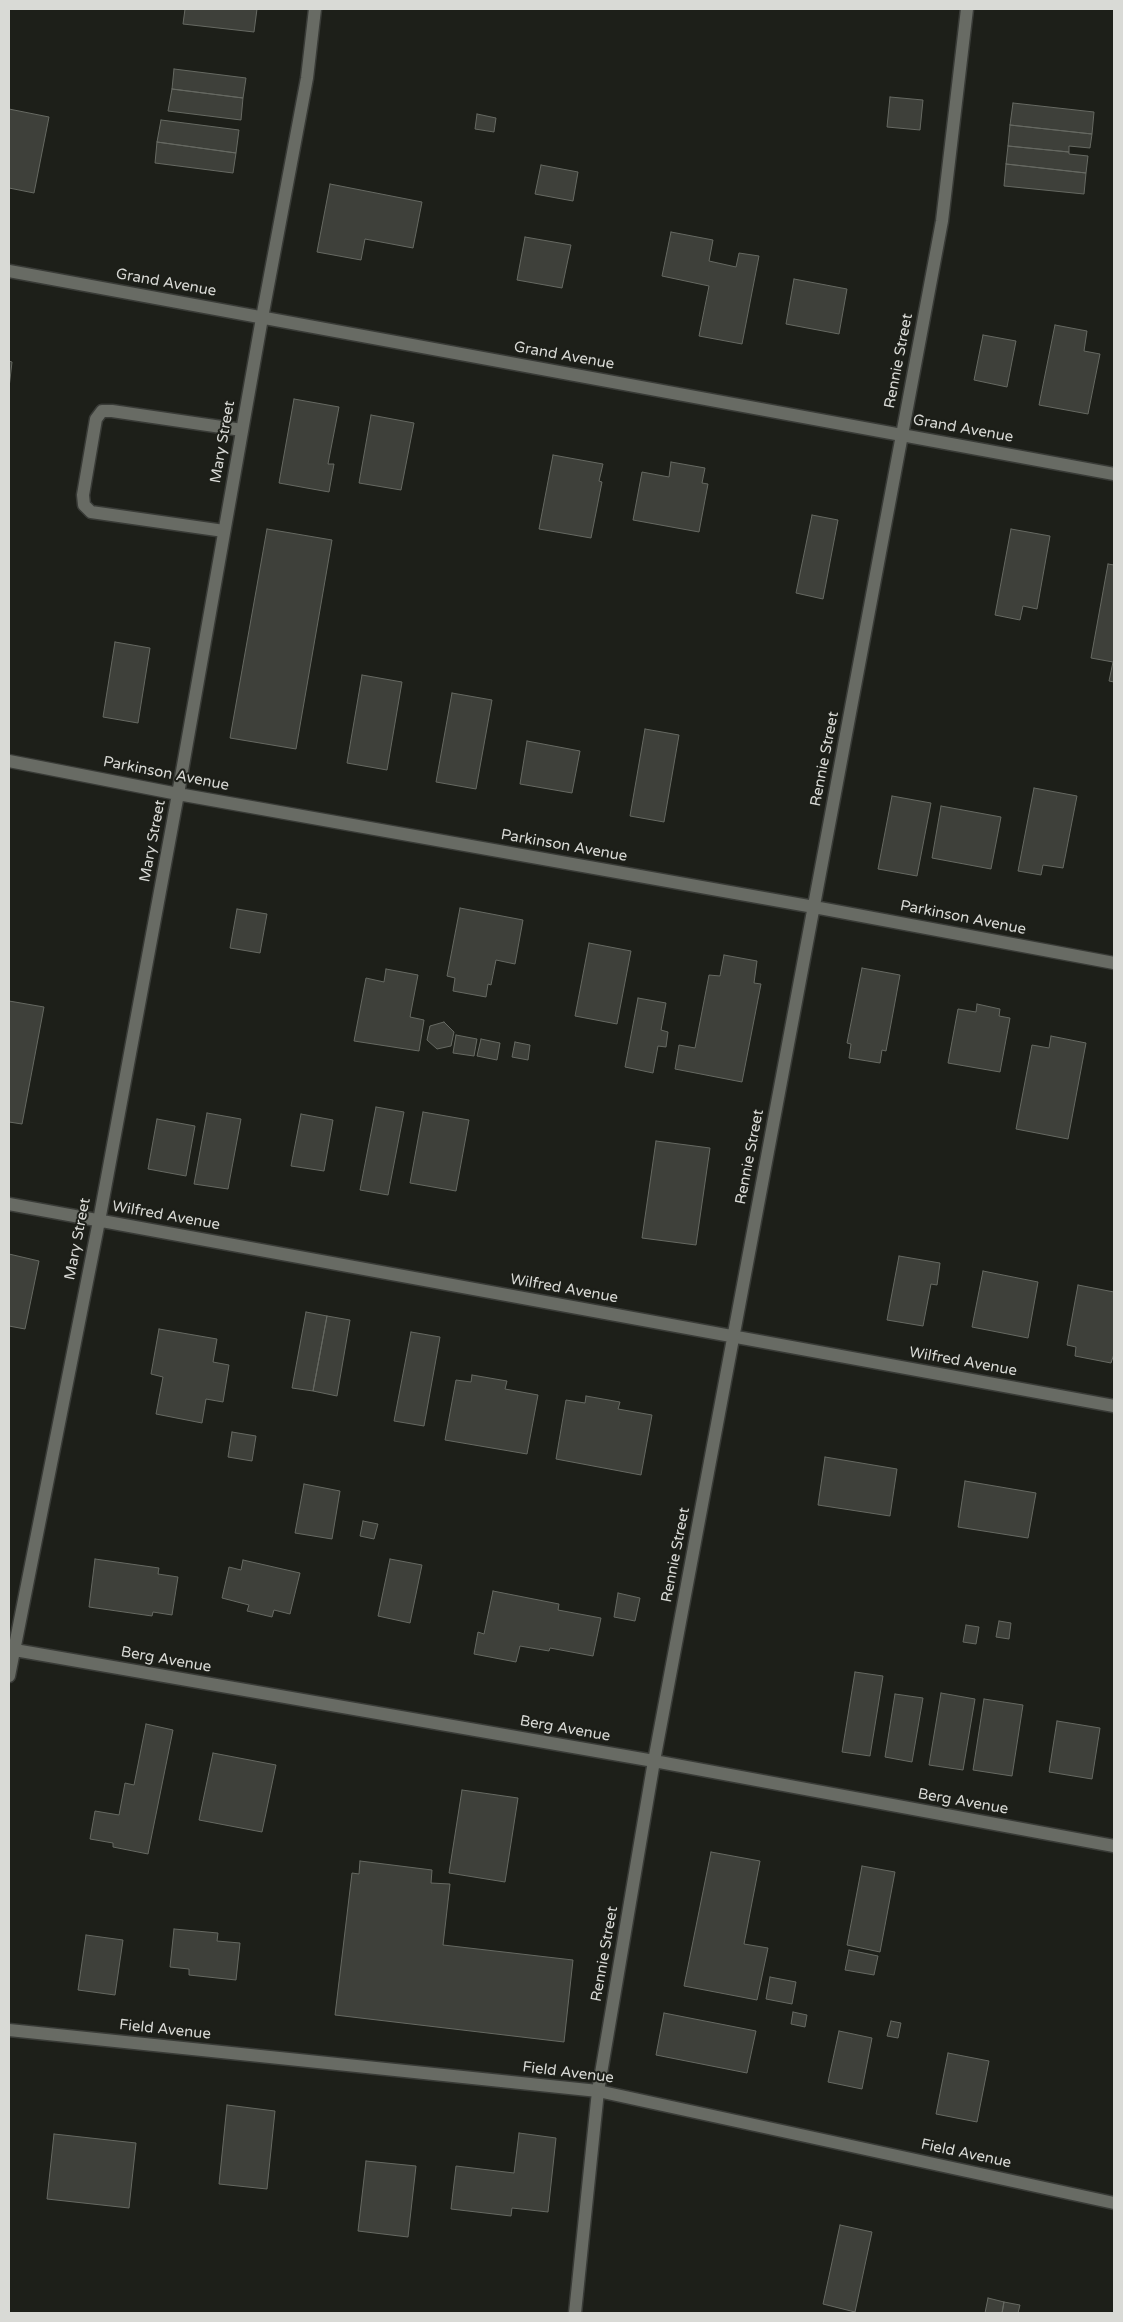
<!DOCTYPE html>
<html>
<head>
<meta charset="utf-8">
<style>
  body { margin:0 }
  #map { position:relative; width:1123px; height:2322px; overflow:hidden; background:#1d1f19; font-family:"Varela Round",sans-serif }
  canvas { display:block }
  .frame { position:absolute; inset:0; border:10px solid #d9dad6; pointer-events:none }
</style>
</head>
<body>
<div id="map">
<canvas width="1123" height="2322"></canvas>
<div class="frame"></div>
</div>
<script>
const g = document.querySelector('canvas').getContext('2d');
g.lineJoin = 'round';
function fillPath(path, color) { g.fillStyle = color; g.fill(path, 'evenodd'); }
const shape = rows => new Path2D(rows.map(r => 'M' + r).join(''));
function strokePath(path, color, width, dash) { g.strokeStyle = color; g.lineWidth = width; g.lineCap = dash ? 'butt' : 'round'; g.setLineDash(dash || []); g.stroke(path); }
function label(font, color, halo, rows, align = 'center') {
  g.font = font + ' "Varela Round",sans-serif'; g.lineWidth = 4; g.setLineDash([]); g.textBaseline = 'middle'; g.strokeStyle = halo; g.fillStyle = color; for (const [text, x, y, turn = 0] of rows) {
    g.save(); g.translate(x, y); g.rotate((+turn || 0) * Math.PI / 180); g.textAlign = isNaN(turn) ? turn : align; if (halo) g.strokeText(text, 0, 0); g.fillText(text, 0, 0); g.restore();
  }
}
const building = shape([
  [185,9,257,9,254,32,183,24,185,9],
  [174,69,246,78,243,98,172,89,174,69],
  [172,89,243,98,241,120,168,111,172,89],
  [890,97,923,100,920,130,887,127,890,97],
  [1013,103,1094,112,1092,134,1010,125,1013,103],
  [9,109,49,117,34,193,9,188,9,109],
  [477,114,496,118,494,132,475,129,477,114],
  [161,120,239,130,236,153,157,142,161,120],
  [1010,125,1092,134,1090,148,1069,146,1069,152,1008,146,1010,125],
  [157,142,236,153,233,173,155,163,157,142],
  [1008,146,1069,152,1069,154,1088,156,1086,173,1006,164,1008,146],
  [1006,164,1086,173,1084,194,1004,186,1006,164],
  [541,165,578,172,573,201,535,194,541,165],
  [330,184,422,202,413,248,365,239,361,260,317,252,330,184],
  [671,232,713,240,709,261,736,267,739,253,759,256,742,344,699,336,709,286,662,276,671,232],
  [525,237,571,245,562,288,517,280,525,237],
  [794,279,847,289,839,334,786,324,794,279],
  [1055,325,1087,331,1084,351,1100,354,1088,414,1039,405,1055,325],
  [983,335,1016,341,1007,387,974,380,983,335],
  [9,361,12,362,9,388,9,361],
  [294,399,339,407,328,464,334,464,329,492,279,483,294,399],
  [371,415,414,423,401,490,359,483,371,415],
  [553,455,603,464,599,481,602,482,591,538,539,529,553,455],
  [671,462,705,468,702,483,708,484,699,532,633,520,642,472,669,477,671,462],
  [812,515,838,520,823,599,796,593,812,515],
  [267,529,332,540,296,749,230,738,267,529],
  [1011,529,1050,536,1037,609,1023,606,1020,620,995,615,1011,529],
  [1108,564,1114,565,1114,682,1109,681,1113,662,1091,658,1108,564],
  [115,642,150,648,138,723,103,717,115,642],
  [362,675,402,682,387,770,347,763,362,675],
  [452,693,492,700,476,789,436,782,452,693],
  [645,729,679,735,664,822,630,816,645,729],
  [527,741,580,751,572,793,520,784,527,741],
  [1034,788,1077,796,1063,868,1043,865,1041,875,1018,871,1034,788],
  [892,796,931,803,917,876,878,869,892,796],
  [941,806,1001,817,991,869,932,858,941,806],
  [460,908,523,920,515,964,496,960,491,985,488,984,486,997,453,991,455,978,447,976,460,908],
  [237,909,267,914,260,953,230,948,237,909],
  [589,943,631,951,617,1024,575,1016,589,943],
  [724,955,757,961,754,983,761,984,742,1082,675,1069,679,1045,695,1048,709,975,720,976,724,955],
  [862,968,900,975,886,1051,882,1050,880,1063,849,1058,851,1044,847,1043,862,968],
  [386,969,418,975,410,1017,424,1020,419,1051,354,1041,366,978,384,982,386,969],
  [638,998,666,1003,661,1030,668,1032,666,1047,658,1046,653,1073,625,1067,638,998],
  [9,1001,44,1007,22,1124,9,1122,9,1001],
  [977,1004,1000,1009,999,1016,1010,1018,1000,1072,948,1063,958,1009,976,1012,977,1004],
  [444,1022,454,1032,451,1046,437,1049,427,1040,430,1026,444,1022],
  [456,1035,477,1039,474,1056,453,1053,456,1035],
  [1051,1036,1086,1043,1068,1139,1016,1129,1032,1045,1049,1048,1051,1036],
  [481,1039,500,1043,497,1060,477,1056,481,1039],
  [515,1042,530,1045,528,1060,512,1057,515,1042],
  [376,1107,404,1112,388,1195,360,1190,376,1107],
  [423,1112,469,1120,456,1191,410,1183,423,1112],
  [207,1113,241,1119,228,1189,194,1184,207,1113],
  [301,1114,333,1120,324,1171,291,1166,301,1114],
  [157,1119,195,1126,186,1176,148,1169,157,1119],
  [656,1141,710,1148,696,1245,642,1238,656,1141],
  [9,1254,39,1261,25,1329,9,1326,9,1254],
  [899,1256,940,1263,937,1285,931,1284,923,1326,887,1320,899,1256],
  [983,1271,1038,1282,1028,1338,972,1327,983,1271],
  [1078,1285,1114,1292,1114,1354,1111,1363,1075,1356,1076,1347,1067,1345,1078,1285],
  [306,1312,327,1316,313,1391,292,1388,306,1312],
  [327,1316,350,1320,337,1396,313,1391,327,1316],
  [159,1329,217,1339,213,1362,229,1365,223,1402,206,1399,202,1423,156,1414,163,1377,151,1374,159,1329],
  [411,1332,440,1337,424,1426,394,1421,411,1332],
  [472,1375,507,1381,505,1389,538,1395,527,1454,445,1440,456,1380,471,1382,472,1375],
  [586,1396,620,1402,618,1409,652,1415,641,1475,556,1459,566,1400,585,1403,586,1396],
  [232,1432,256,1436,252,1461,228,1457,232,1432],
  [825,1457,897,1469,890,1516,818,1505,825,1457],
  [965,1481,1036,1493,1028,1538,958,1527,965,1481],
  [304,1484,340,1491,332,1539,295,1533,304,1484],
  [363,1521,378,1524,374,1539,360,1536,363,1521],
  [95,1559,159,1568,158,1574,178,1577,172,1615,153,1612,152,1616,89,1607,95,1559],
  [390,1559,422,1565,410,1623,378,1616,390,1559],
  [243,1560,300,1573,290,1614,274,1610,272,1617,247,1611,249,1605,222,1598,229,1567,241,1570,243,1560],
  [493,1591,559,1604,558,1610,601,1618,593,1656,550,1648,549,1651,520,1646,516,1662,474,1654,478,1632,484,1634,493,1591],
  [618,1593,640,1598,635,1621,614,1617,618,1593],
  [999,1621,1011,1623,1009,1639,996,1637,999,1621],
  [966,1625,979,1627,976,1644,963,1642,966,1625],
  [855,1672,883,1676,870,1756,842,1752,855,1672],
  [941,1693,975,1699,963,1770,929,1765,941,1693],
  [895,1694,923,1698,912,1762,885,1757,895,1694],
  [984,1699,1023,1705,1012,1776,973,1770,984,1699],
  [1057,1721,1100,1728,1092,1779,1049,1772,1057,1721],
  [146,1724,173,1730,148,1854,113,1847,113,1843,90,1839,95,1811,119,1815,125,1783,134,1785,146,1724],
  [213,1753,276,1765,262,1832,199,1820,213,1753],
  [462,1790,518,1798,505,1882,449,1873,462,1790],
  [711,1852,760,1861,744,1944,768,1948,757,2000,684,1986,711,1852],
  [360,1861,432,1870,431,1883,450,1884,443,1945,573,1960,564,2042,335,2015,352,1873,359,1874,360,1861],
  [862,1866,895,1872,880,1952,847,1945,862,1866],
  [174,1929,218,1933,217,1941,240,1943,236,1980,189,1975,189,1969,170,1967,174,1929],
  [86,1935,123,1940,115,1995,78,1990,86,1935],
  [849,1950,878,1956,874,1975,845,1970,849,1950],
  [770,1977,796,1982,792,2004,766,1999,770,1977],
  [793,2012,807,2015,805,2027,791,2024,793,2012],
  [664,2013,756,2031,747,2073,656,2055,664,2013],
  [891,2021,901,2023,898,2038,887,2036,891,2021],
  [839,2031,872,2038,862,2089,828,2082,839,2031],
  [948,2053,989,2061,977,2122,936,2114,948,2053],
  [227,2105,275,2111,267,2189,219,2184,227,2105],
  [519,2133,556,2138,548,2212,512,2208,511,2216,451,2209,456,2166,514,2173,519,2133],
  [54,2134,136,2143,129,2208,47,2199,54,2134],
  [366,2161,416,2166,408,2237,358,2231,366,2161],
  [840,2225,872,2232,855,2312,823,2304,840,2225],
  [988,2298,1004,2302,1002,2313,985,2313,988,2298],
  [1004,2302,1020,2305,1018,2313,1002,2313,1004,2302]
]);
fillPath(building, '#3e403a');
strokePath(building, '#666962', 1);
const lane = shape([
  [224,531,91,512,84,505,83,495,96,419,102,411,112,411,242,430]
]);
const street = shape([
  [9,271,1114,474],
  [9,761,178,794,814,907,1114,963],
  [9,1204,1114,1406],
  [9,1649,654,1761,1114,1846],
  [9,1676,99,1221,178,794,262,318,307,78,315,9],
  [9,2030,598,2091,1114,2203],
  [575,2313,598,2091,654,1761,942,221,967,9]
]);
strokePath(lane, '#393b37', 15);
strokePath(street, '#393b37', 15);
strokePath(lane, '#686b64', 12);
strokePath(street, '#686b64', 12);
label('15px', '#d9dad6', '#1d1f19', [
  ["Grand Avenue",166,283,10],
  ["Grand Avenue",564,356,10],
  ["Rennie Street",899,361,-79],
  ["Grand Avenue",963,429,10],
  ["Mary Street",223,442,-80],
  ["Rennie Street",825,759,-79],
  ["Parkinson Avenue",166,774,11],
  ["Mary Street",153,841,-79],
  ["Parkinson Avenue",564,846,10],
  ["Parkinson Avenue",963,918,11],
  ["Rennie Street",750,1157,-79],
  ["Wilfred Avenue",166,1216,10],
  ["Mary Street",78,1239,-79],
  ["Wilfred Avenue",564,1289,10],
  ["Wilfred Avenue",963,1362,10],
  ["Rennie Street",676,1555,-79],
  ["Berg Avenue",166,1660,10],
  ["Berg Avenue",565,1729,10],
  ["Berg Avenue",963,1802,10],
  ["Rennie Street",605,1954,-80],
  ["Field Avenue",165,2030,6],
  ["Field Avenue",568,2073,7],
  ["Field Avenue",966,2154,12]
]);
</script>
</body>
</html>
